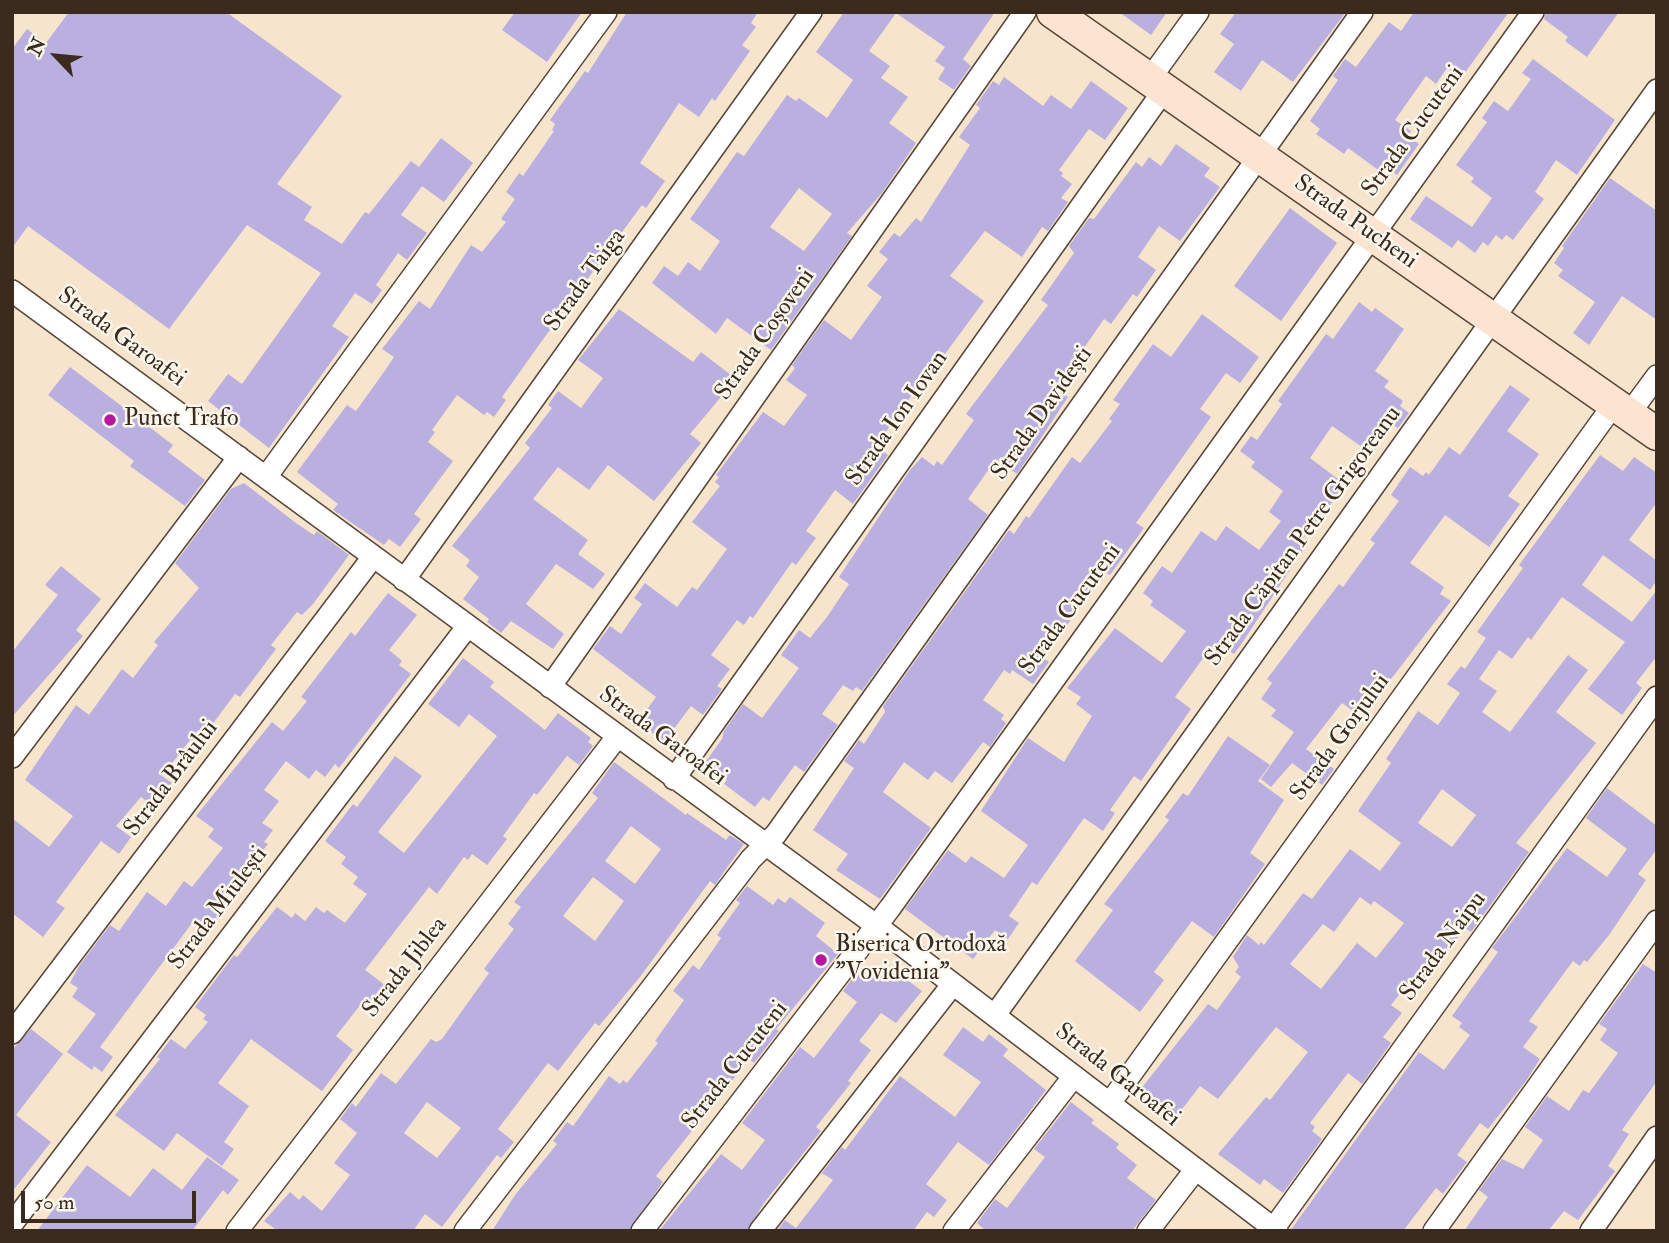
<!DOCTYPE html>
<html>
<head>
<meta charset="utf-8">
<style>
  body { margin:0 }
  #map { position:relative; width:1669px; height:1243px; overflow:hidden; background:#f6e4cd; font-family:"IM FELL Double Pica",serif }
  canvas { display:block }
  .frame { position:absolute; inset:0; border:14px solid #3b2a1e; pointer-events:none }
  .north { position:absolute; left:21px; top:21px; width:70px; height:70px; -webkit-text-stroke:5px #fbf7ec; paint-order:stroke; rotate:296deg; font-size:19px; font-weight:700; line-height:28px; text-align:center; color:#3b2a1e }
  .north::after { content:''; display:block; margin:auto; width:24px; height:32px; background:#3b2a1e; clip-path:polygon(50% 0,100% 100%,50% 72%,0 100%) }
  .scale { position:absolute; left:21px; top:1191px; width:175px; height:32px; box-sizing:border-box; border:4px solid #3b2a1e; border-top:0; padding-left:9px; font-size:21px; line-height:24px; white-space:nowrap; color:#3b2a1e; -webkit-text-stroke:5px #fbf7ec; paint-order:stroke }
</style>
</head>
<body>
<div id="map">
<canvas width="1669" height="1243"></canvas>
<div class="frame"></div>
<div class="north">N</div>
<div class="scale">50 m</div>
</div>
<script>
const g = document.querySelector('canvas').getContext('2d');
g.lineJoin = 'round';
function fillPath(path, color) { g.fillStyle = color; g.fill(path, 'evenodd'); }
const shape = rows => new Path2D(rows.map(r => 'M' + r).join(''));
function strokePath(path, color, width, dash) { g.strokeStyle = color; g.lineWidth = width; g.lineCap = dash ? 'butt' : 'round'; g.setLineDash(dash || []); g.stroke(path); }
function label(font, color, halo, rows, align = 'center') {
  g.font = font + ' "IM FELL Double Pica",serif'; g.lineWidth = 5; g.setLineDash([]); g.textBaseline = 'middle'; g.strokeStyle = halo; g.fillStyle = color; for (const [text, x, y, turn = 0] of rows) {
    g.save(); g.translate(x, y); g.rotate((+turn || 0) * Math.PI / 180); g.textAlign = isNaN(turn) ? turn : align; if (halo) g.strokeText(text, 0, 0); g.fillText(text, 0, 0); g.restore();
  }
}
fillPath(shape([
  [69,12,226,12,342,96,277,184,312,207,304,220,342,244,365,212,369,214,411,161,419,167,441,138,473,163,444,202,422,186,401,215,427,233,407,260,398,253,376,285,382,290,372,304,355,293,332,326,349,337,269,448,208,401,228,374,242,384,321,273,247,225,169,329,28,226,12,248,12,49,27,29,46,43],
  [515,12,582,12,547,62,502,30],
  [627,12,758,12,751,23,756,27,742,45,750,51,715,101,712,98,699,117,679,103,640,163,665,181,646,208,642,205,544,338,502,397,506,400,494,417,487,412,484,415,457,395,432,430,435,432,428,442,453,461,414,514,421,519,400,547,389,539,384,545,333,510,338,504,297,472,347,405,356,411,386,369,394,357,382,349,419,301,430,309,471,245,482,252,506,222,501,219,515,199,506,192,519,173,523,176,554,131,552,130,555,124,550,120,585,71,588,73],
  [844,12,995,12,963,59,971,66,954,90,938,79,945,68,935,61,945,47,896,13,869,51,890,66,881,78,908,97,889,123,916,143,882,193,847,233,852,236,771,350,727,318,716,334,652,283,664,266,678,276,688,262,700,271,720,241,690,219,737,152,744,156,787,95,796,101,799,98,827,118,853,80,816,52],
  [799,188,832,214,804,251,770,227],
  [1119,12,1167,12,1151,35],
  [1236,12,1346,12,1293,82,1262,60,1241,91,1214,72,1234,44,1220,34],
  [1414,12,1509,12,1464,74,1458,69,1454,73,1447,68,1436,84,1426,76,1395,120,1411,131,1408,136,1419,144,1397,175,1385,167,1381,172,1348,148,1344,154,1316,134,1320,129,1310,121,1338,80,1333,76,1345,59,1356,67,1389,22,1401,31],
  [1546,12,1619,12,1587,57,1565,41,1568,37,1544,19],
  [1533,59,1615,120,1577,175,1556,160,1535,192,1544,199,1513,240,1506,235,1502,240,1496,235,1488,246,1483,242,1475,253,1458,240,1452,248,1410,219,1426,196,1472,227,1492,198,1471,182,1474,178,1456,165,1487,122,1482,118,1494,101,1508,111,1531,79,1522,73],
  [1004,77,1043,106,1051,95,1071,109,1091,81,1128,108,1105,140,1089,129,1059,170,1063,173,1061,176,1072,184,1061,198,1068,202,1048,231,1042,227,1022,257,985,231,950,276,984,301,945,354,942,352,876,446,888,455,853,504,835,490,806,531,816,538,796,565,792,562,753,618,750,616,744,625,737,620,711,655,730,669,717,686,722,689,703,715,691,706,664,742,638,722,656,697,593,649,610,626,621,634,642,604,634,598,645,583,677,607,692,587,697,590,727,549,692,522,720,486,715,482,719,477,716,475,763,412,784,426,807,395,786,380,795,368,792,365,824,320,851,340,882,297,867,286,888,259,879,252,894,233,900,237,916,218,921,222,970,145,959,137,980,108,976,105,993,81,999,85],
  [1176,144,1210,168,1204,176,1220,187,1180,241,1159,226,1138,257,1156,270,1137,297,1133,294,1111,324,1104,319,1066,374,1075,380,1065,395,1068,397,1028,458,1017,474,996,459,968,499,988,515,862,691,856,687,853,691,843,685,822,714,838,725,804,772,795,765,769,801,763,797,755,807,724,784,727,780,704,764,722,739,724,731,743,704,762,718,799,668,781,655,799,630,810,638,827,617,849,584,839,577,910,470,922,457,934,466,937,461,942,465,974,420,966,414,1048,305,1041,300,1074,253,1069,246,1089,218,1094,219,1136,162,1142,167,1149,157,1161,166],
  [1610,178,1657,211,1657,320,1622,296,1589,345,1573,333,1595,302,1558,276,1563,270,1554,263,1564,248,1562,246],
  [1290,208,1337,243,1281,321,1234,286],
  [1359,302,1372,312,1375,308,1404,329,1375,371,1389,381,1384,387,1403,401,1400,406,1409,413,1398,428,1393,425,1372,454,1332,426,1310,458,1346,485,1302,540,1307,544,1242,643,1234,654,1222,646,1218,651,1212,646,1175,697,1191,709,1141,781,1134,776,1110,810,1115,813,1103,831,1084,818,1037,885,1032,882,1009,916,1019,923,1008,939,995,930,973,959,905,909,948,850,966,863,971,856,1004,878,1028,845,981,811,1028,738,1064,762,1092,716,1076,704,1081,697,1067,688,1115,628,1162,663,1186,631,1150,605,1153,601,1143,593,1162,566,1172,573,1201,531,1216,541,1226,526,1259,550,1281,521,1269,512,1283,491,1251,467,1255,462,1240,451,1251,436,1257,440,1282,404,1278,401,1326,334,1333,339],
  [619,309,693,362,701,352,736,379,690,434,701,443,654,501,608,465,589,490,558,467,533,499,588,540,578,554,605,574,593,589,556,564,526,604,564,634,553,649,511,621,501,633,487,622,489,619,463,599,479,577,466,566,470,560,452,546,530,448,525,443,552,408,548,405,558,391,581,408,603,378,578,360],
  [1202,314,1259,357,1240,383,1226,373,1200,409,1211,417,1136,523,1144,528,1110,575,1106,573,1064,629,1043,658,1049,662,1033,684,1012,670,1010,674,1004,670,983,700,1004,715,1001,719,1006,723,990,747,983,742,952,783,935,771,928,780,904,762,883,792,931,828,880,899,836,870,848,854,813,830,854,768,844,761,859,740,864,744,885,712,883,706,1009,530,1014,534,1026,516,1029,518,1072,457,1080,463,1112,421,1109,419,1120,404,1113,400,1153,344,1171,357],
  [70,367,173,445,168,452,205,480,185,506,130,466,134,461,48,395],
  [1510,385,1530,399,1507,431,1539,454,1508,496,1520,504,1489,547,1445,515,1410,563,1444,587,1440,594,1451,601,1365,713,1359,709,1356,713,1342,703,1306,749,1334,769,1322,785,1292,763,1271,787,1261,779,1294,732,1271,716,1276,710,1261,699,1272,683,1267,679,1339,584,1343,587,1375,543,1370,540,1399,501,1391,495,1410,467,1423,476,1426,472,1429,475,1449,447,1460,455],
  [1600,455,1623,471,1634,457,1657,473,1657,502,1629,540,1657,561,1657,580,1650,590,1603,555,1582,585,1632,622,1657,590,1657,656,1636,683,1642,688,1622,715,1588,689,1625,642,1562,597,1531,640,1528,637,1512,659,1499,650,1479,679,1497,691,1482,712,1510,732,1568,655,1588,670,1556,712,1596,743,1516,843,1529,852,1471,932,1465,928,1422,983,1414,976,1391,1005,1402,1013,1383,1037,1391,1043,1362,1084,1348,1073,1310,1123,1315,1127,1312,1131,1322,1139,1283,1193,1264,1179,1260,1185,1218,1154,1266,1097,1270,1100,1308,1052,1276,1027,1218,1099,1200,1086,1176,1117,1140,1090,1208,1004,1217,1010,1241,977,1235,972,1239,967,1233,957,1247,935,1259,945,1261,942,1264,945,1303,893,1312,899,1350,849,1380,871,1401,843,1358,811,1391,763,1386,759,1418,711,1438,725,1460,693,1447,684,1461,666,1465,669,1486,638,1477,632,1523,568,1519,565],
  [1442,789,1476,815,1452,847,1418,823],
  [1360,897,1371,905,1374,901,1404,923,1376,958,1357,943,1321,989,1290,964,1323,924,1334,932],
  [244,483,296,523,314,535,317,531,349,555,313,604,302,615,297,612,271,645,276,649,240,697,235,694,211,726,208,723,201,733,198,730,162,776,172,783,154,807,141,797,116,826,131,837,119,854,101,841,56,902,65,908,43,937,12,913,12,818,49,847,73,816,25,780,76,705,89,715,122,669,133,678,158,645,154,642,199,588,175,563,231,489],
  [61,566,101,599,76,630,83,636,12,717,12,652,58,595,45,585],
  [388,593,417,615,389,650,402,661,399,665,411,674,339,768,335,764,325,777,316,770,309,779,286,761,264,790,279,801,262,823,273,830,264,842,268,844,218,905,224,910,210,930,195,919,100,1047,113,1057,102,1072,94,1066,92,1070,67,1052,96,1014,72,997,78,988,70,983,79,966,110,925,119,931,147,892,166,906,184,881,192,887,223,848,208,837,214,829,196,816,272,722,283,731,307,701,301,697,351,632,355,636],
  [463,658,494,682,490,687,545,730,558,713,591,738,588,742,593,746,579,765,567,756,537,795,534,793,503,836,507,839,487,865,472,854,468,860,464,857,437,894,429,887,365,970,394,992,380,1010,365,999,336,1036,353,1050,322,1091,251,1039,218,1083,249,1106,224,1142,234,1149,222,1166,177,1133,164,1151,115,1115,160,1059,157,1057,171,1039,185,1049,208,1022,203,1019,206,1015,195,1007,234,955,237,957,277,907,292,918,295,913,305,921,316,907,324,913,327,910,345,923,367,894,353,884,358,877,341,864,346,857,325,841,353,804,357,807,395,756,422,776,378,832,404,853,497,736,469,714,459,727,428,704],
  [1228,736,1270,765,1258,781,1284,800,1250,853,1265,864,1214,937,1192,921,1154,972,1164,980,1140,1012,1075,961,1113,910,1104,904,1169,820,1165,817,1183,793,1188,796],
  [614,762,686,815,687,813,726,840,730,835,744,844,726,869,715,885,710,881,640,977,599,1026,595,1023,558,1071,548,1063,498,1129,514,1142,501,1158,497,1155,442,1227,425,1214,413,1231,278,1231,264,1221,290,1192,299,1200,303,1195,322,1211,350,1175,334,1163,357,1133,340,1119,352,1103,356,1107,381,1073,396,1084,431,1039,436,1042,442,1039,489,973,484,969,514,929,508,924,521,907,514,902,598,798,592,793],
  [631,826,661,849,635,884,605,861],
  [593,877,624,901,595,941,563,916],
  [427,1102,461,1128,437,1158,404,1133],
  [1607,788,1657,826,1657,849,1638,874,1646,880,1609,935,1587,962,1584,960,1580,966,1573,961,1529,1021,1538,1027,1523,1047,1540,1059,1526,1081,1488,1129,1480,1123,1457,1155,1467,1162,1443,1194,1436,1188,1403,1231,1290,1231,1419,1052,1444,1070,1470,1035,1459,1027,1462,1023,1452,1016,1498,952,1492,948,1567,848,1607,877,1627,849,1586,818],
  [747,886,773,905,778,898,785,903,790,897,825,923,816,936,838,954,776,1029,779,1031,754,1063,749,1059,656,1176,663,1182,629,1231,492,1231,515,1195,557,1144,553,1141,567,1122,573,1126,609,1076,620,1084,623,1080,627,1083,658,1043,655,1041,684,1000,673,991,693,965,699,970,721,938,717,935,740,903,736,900],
  [1643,964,1657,973,1657,1081,1622,1130,1629,1134,1608,1166,1615,1171,1578,1220,1564,1211,1548,1231,1464,1231,1488,1197,1479,1190,1502,1159,1523,1169,1543,1140,1525,1127,1547,1096,1569,1111,1583,1090,1589,1093,1618,1053,1600,1040,1607,1029,1599,1024],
  [875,966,891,978,895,971,922,991,896,1023,881,1013,859,1041,871,1050,848,1081,851,1083,816,1127,821,1131,764,1203,747,1231,659,1231,721,1154,742,1170,765,1140,742,1123,800,1047,814,1058,857,1002,843,991,857,972,866,978],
  [963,1027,983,1042,989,1034,1008,1049,1003,1056,1046,1090,989,1165,958,1142,926,1184,947,1200,934,1217,927,1212,913,1231,777,1231,785,1220,796,1228,833,1180,822,1173,842,1147,845,1150,900,1076,955,1117,981,1082,943,1055],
  [31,1029,63,1054,16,1115,51,1142,12,1192,12,1050],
  [1071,1102,1094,1120,1091,1123,1119,1144,1116,1148,1137,1165,1127,1178,1156,1200,1132,1231,986,1231,977,1223,995,1199,1007,1208,1045,1157,1034,1149],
  [207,1157,239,1180,228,1195,223,1190,192,1231,37,1231,87,1165,130,1197,153,1168,182,1190]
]), '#bab0df');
const street = shape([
  [1149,80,1198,12],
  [12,291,877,926,1277,1231],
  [1629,414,1657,376],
  [266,477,606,12],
  [404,580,811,12],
  [550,687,1025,12],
  [12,757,239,457],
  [674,779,1164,90],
  [995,1015,1657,90],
  [12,1033,373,557],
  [1110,1103,1614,404],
  [12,1224,467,627],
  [1274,1228,1657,697],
  [237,1231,617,737],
  [465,1231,751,859,776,834,1362,12],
  [642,1231,890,908,1533,12],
  [760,1231,953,984],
  [954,1231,1074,1076],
  [1148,1231,1196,1169],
  [1434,1231,1657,921],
  [1591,1231,1657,1137]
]);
const secondary = shape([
  [1053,12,1657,434]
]);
strokePath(street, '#574638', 24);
strokePath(secondary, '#574638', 35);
strokePath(street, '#fff', 21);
strokePath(secondary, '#fde4d1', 32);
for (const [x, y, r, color] of [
  [110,420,7,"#b5179e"],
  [821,960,7,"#b5179e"]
]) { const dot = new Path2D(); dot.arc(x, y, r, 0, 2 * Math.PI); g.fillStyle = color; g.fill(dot); strokePath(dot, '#fbf7ec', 2.5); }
label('24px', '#3b2a1e', '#fbf7ec', [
  ["Strada Cucuteni",1414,132,-54],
  ["Strada Pucheni",1355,223,35],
  ["Strada Taiga",586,281,-54],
  ["Strada Coșoveni",766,335,-55],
  ["Strada Garoafei",121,338,36],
  ["Strada Davidești",1043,414,-55],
  ["Strada Ion Iovan",898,419,-55],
  ["Strada Căpitan Petre Grigoreanu",1304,537,-54],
  ["Strada Cucuteni",1071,610,-54],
  ["Strada Garoafei",662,737,36],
  ["Strada Gorjului",1341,738,-54],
  ["Strada Brâului",172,779,-53],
  ["Strada Miulești",219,909,-53],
  ["Strada Naipu",1444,947,-54],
  ["Strada Jiblea",406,968,-52],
  ["Strada Cucuteni",736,1066,-52],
  ["Strada Garoafei",1117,1076,38]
]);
label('24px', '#3b2a1e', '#fbf7ec', [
  ["Punct Trafo",124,420],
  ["Biserica Ortodoxă",835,946],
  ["\"Vovidenia\"",835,974]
], 'left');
</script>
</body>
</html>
